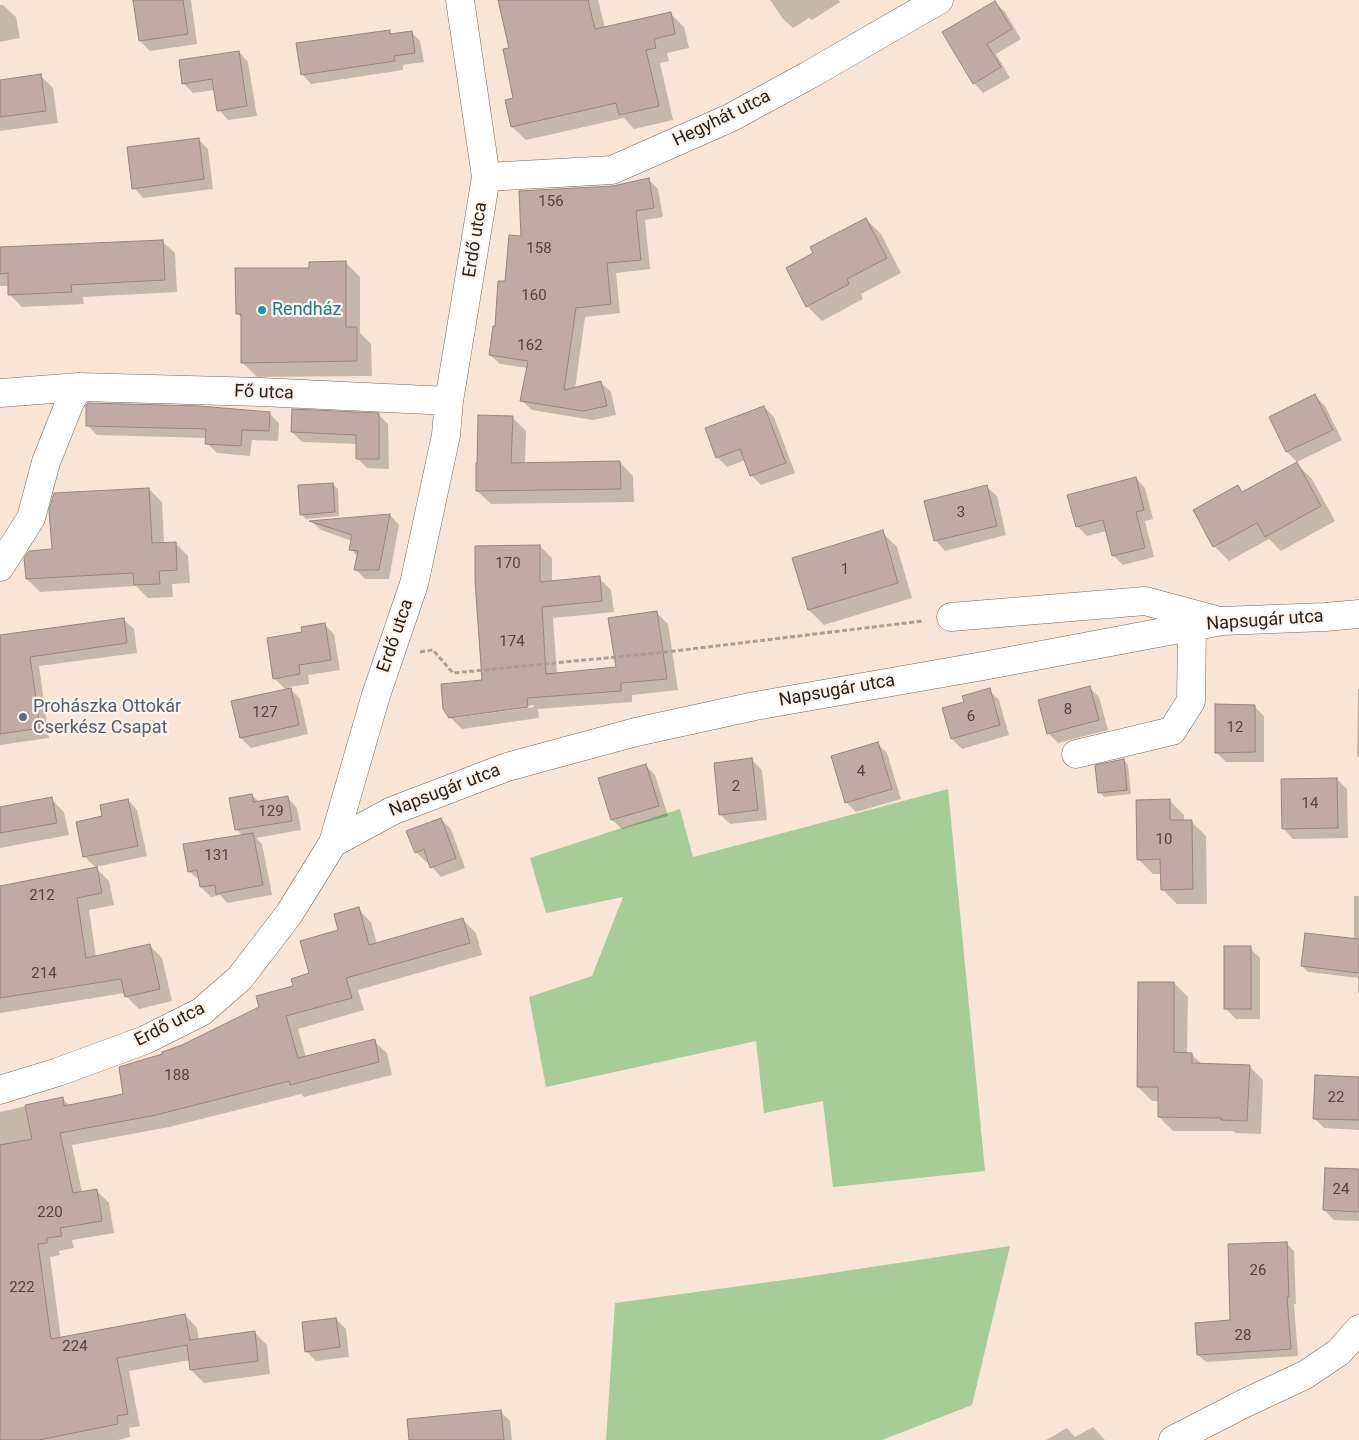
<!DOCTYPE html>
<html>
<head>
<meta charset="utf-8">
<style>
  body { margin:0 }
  canvas { display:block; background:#f8e5d6 }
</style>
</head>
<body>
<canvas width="1359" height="1440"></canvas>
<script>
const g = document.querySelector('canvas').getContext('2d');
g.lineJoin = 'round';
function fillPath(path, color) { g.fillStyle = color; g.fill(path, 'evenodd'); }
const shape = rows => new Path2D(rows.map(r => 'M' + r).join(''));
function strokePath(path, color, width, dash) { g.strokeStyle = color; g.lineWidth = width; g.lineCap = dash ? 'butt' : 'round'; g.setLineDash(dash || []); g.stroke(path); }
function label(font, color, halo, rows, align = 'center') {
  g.font = font + ' Roboto,sans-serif'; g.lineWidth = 4.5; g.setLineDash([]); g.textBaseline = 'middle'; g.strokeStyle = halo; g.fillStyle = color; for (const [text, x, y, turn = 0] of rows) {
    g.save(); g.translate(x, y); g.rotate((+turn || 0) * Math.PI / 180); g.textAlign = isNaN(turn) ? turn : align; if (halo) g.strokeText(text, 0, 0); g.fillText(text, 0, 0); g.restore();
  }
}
fillPath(shape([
  [948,789,985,1171,833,1187,823,1101,764,1113,756,1041,546,1087,529,997,592,976,623,897,546,913,530,858,680,809,693,857],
  [1010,1246,972,1405,882,1440,606,1440,615,1303,799,1278]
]), '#a6cc97');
fillPath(shape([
  [134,0,191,0,197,44,150,51,140,41],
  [514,0,598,0,605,28,670,13,684,27,689,48,667,53,669,61,660,63,673,120,634,129,624,118,526,140,512,127,515,99,511,48],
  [770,0,839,0,840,2,812,20,809,18,793,28,783,19],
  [995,2,1005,12,1021,39,996,54,1010,78,983,93,974,83],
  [0,5,3,5,16,17,20,38,0,42],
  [389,31,393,35,411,32,420,41,424,62,403,65,403,70,311,84,302,74],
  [239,52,248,62,257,116,228,120,219,110,215,90,193,93,183,83],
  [41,76,53,88,58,123,0,131,0,81],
  [198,139,208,149,213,189,143,198,134,188],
  [649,180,658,189,663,217,645,220,650,269,616,273,620,313,585,317,575,389,601,383,611,392,616,415,593,420,532,410,522,401,528,368,500,364,490,355,506,282,523,238,613,187],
  [866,219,881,234,901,273,861,294,863,299,822,321,807,306,815,254],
  [162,241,175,253,177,292,83,297,84,304,22,307,9,294,9,286,0,286,0,248],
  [345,262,360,277,360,333,371,344,372,376,257,377,242,362,242,318,237,313,310,269],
  [1315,396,1325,406,1342,440,1297,462,1287,452,1271,417],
  [764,407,774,417,795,473,761,485,751,475,745,460,727,467,717,457],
  [269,413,279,423,278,441,252,440,250,456,217,453,207,443,207,438,97,435,87,425],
  [379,415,388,424,389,469,367,468,357,458,357,444,302,442,292,432],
  [512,417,526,431,525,464,620,462,633,476,634,502,491,504,477,491],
  [1297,464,1312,479,1335,521,1281,551,1269,539,1229,561,1214,546,1194,510,1237,487,1243,493],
  [1136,478,1145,488,1153,519,1145,521,1154,557,1123,565,1113,555,1107,531,1087,536,1077,526],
  [333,484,338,489,339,516,306,519,301,514],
  [987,487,997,496,1006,535,945,551,936,541,926,502],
  [149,489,162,502,164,544,175,543,188,556,190,583,172,584,173,597,148,598,136,586,40,592,27,579,53,550],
  [390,515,399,525,389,579,365,579,355,569,358,557,351,549,352,541,321,530,312,522],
  [882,532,897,547,912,598,824,625,809,610],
  [540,546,552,558,552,582,599,578,611,590,614,612,553,618,557,674,617,668,656,612,668,624,678,690,632,695,632,702,538,709,539,718,462,729,450,717,483,681],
  [534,705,534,707,454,718,454,716],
  [124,620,134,629,137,653,39,666,49,738,0,745,0,637],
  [324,624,334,634,340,670,308,675,309,684,289,687,300,699,308,734,251,748,241,738,286,690,274,678,304,633],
  [1089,687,1099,697,1108,730,1058,743,1048,733],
  [1358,689,1359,689,1359,758,1357,756],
  [989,690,999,700,1009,735,962,749,952,739,944,709,965,703],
  [1254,706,1264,716,1264,762,1226,762,1216,752],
  [877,743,887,753,901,799,856,812,846,802],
  [752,760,762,770,767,820,730,824,720,814],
  [1124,760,1128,765,1131,794,1104,797,1100,793],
  [645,765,655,775,668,816,622,829,612,820],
  [1337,779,1347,789,1348,838,1293,839,1284,829],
  [252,795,259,802,288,798,297,808,301,830,256,838,262,844,272,895,227,903,220,895,211,897,201,887,200,881,189,871,243,836,236,829],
  [51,799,64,812,69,835,0,848,0,809],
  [128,800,137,810,147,856,95,867,109,881,114,905,89,910,96,957,149,945,162,958,172,1001,139,1009,126,996,125,993,0,1013,0,887,96,868,85,857,78,823,103,817],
  [1169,800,1184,815,1184,821,1191,821,1206,836,1207,904,1177,904,1162,889,1162,874,1153,874,1138,859],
  [441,819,451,829,465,868,441,877,432,867,429,861,426,862,416,852],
  [1354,896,1359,896,1359,995,1358,993,1358,978,1308,972,1302,966,1354,939],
  [358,909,371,922,377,944,463,920,476,933,482,955,358,990,364,1010,298,1029,306,1057,374,1041,387,1053,392,1075,304,1097,301,1094,169,1127,72,1145,82,1192,96,1190,109,1203,114,1233,72,1240,74,1248,59,1251,60,1255,50,1257,61,1339,185,1315,197,1328,199,1340,254,1332,267,1345,270,1374,204,1383,191,1370,190,1360,129,1371,140,1426,129,1428,130,1437,118,1440,0,1440,0,1112,62,1098,70,1106,124,1095,183,1047,261,1008,295,986,311,974,339,931],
  [1250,948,1260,958,1260,1019,1236,1019,1226,1009],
  [1174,983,1188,997,1187,1054,1191,1054,1202,1064,1249,1066,1263,1080,1261,1134,1236,1133,1233,1131,1173,1131,1159,1117,1159,1101,1152,1101,1138,1087],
  [1359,1078,1359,1130,1324,1128,1314,1118],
  [1359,1170,1359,1221,1334,1220,1324,1210],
  [1287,1244,1294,1251,1296,1304,1294,1304,1298,1356,1206,1362,1198,1355,1231,1321],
  [336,1319,346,1329,349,1357,316,1361,306,1351],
  [500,1411,510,1421,512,1440,411,1440],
  [1093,1427,1105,1440,1046,1440,1067,1428,1075,1437]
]), '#0003');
const building = shape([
  [133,0,183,0,188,34,139,41,133,0],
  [498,0,588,0,595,29,671,12,675,34,654,39,656,48,646,50,659,106,619,115,616,103,511,127,505,100,513,98,503,49,509,48,498,0],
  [995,1,1012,29,987,44,1001,67,973,84,942,32,995,1],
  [390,30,390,34,412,31,415,53,394,56,395,61,301,75,296,43,390,30],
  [239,51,247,106,217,111,212,79,182,84,179,60,239,51],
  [41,74,46,111,0,117,0,80,41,74],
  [199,138,204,179,132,189,127,147,199,138],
  [649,178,654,208,636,211,641,260,607,263,611,304,576,308,564,390,601,381,607,406,583,411,520,401,528,361,489,355,493,326,495,326,498,281,505,281,509,235,521,236,519,191,613,186,649,178],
  [866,218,887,258,847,279,849,284,806,307,786,268,813,253,810,247,866,218],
  [163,240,165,280,71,285,72,292,8,295,8,273,0,274,0,247,163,240],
  [346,261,346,327,357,327,357,361,241,363,241,314,236,314,235,268,309,268,309,262,346,261],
  [1315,394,1333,430,1286,452,1269,417,1315,394],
  [88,403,200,406,270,412,269,431,242,430,241,446,205,444,206,429,86,426,86,405,88,403],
  [764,406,786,463,750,476,740,449,716,458,705,428,764,406],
  [292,409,379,413,379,459,356,459,356,435,291,432,292,409],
  [478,415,513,416,511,463,620,461,621,489,476,491,476,463,477,463,478,415],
  [1297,462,1321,506,1265,537,1257,523,1213,547,1193,510,1238,485,1242,492,1297,462],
  [1136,477,1144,510,1136,512,1145,548,1112,556,1103,520,1076,527,1067,495,1136,477],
  [333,483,335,512,300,515,298,485,333,483],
  [987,485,997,526,934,541,924,501,987,485],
  [149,488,152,543,176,542,177,570,159,571,160,584,134,585,133,573,26,579,24,558,29,551,52,549,49,510,54,493,149,488],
  [390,514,379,570,354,570,358,551,349,550,352,535,309,521,390,514],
  [883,530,898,583,808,610,792,558,883,530],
  [540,545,540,582,600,576,602,601,542,607,546,674,616,667,608,618,657,611,667,679,621,683,621,691,527,698,528,707,449,718,443,709,441,684,482,680,475,581,475,546,540,545],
  [124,618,127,643,30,657,40,728,0,734,0,635,124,618],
  [325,623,331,660,299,665,300,674,273,679,267,638,302,632,301,627,325,623],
  [1090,686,1099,720,1047,734,1038,700,1090,686],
  [291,688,299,725,240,738,231,701,291,688],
  [990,688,1000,725,951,739,942,708,964,702,962,696,990,688],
  [1215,704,1255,705,1255,752,1215,753,1215,704],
  [878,742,892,789,845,803,831,756,878,742],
  [752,758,758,810,719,815,714,763,752,758],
  [1124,759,1127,790,1098,793,1095,765,1124,759],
  [646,764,659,806,611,820,598,778,646,764],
  [1337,778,1338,828,1282,829,1281,779,1337,778],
  [252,794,254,802,288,796,292,821,235,830,229,798,252,794],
  [52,797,57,823,0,833,0,807,52,797],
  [128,799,138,846,83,857,76,822,102,816,100,805,128,799],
  [1170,799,1170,820,1192,820,1193,889,1161,890,1160,859,1137,860,1136,800,1170,799],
  [441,818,456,858,430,868,424,849,415,853,406,831,441,818],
  [253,833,263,885,216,894,215,885,200,887,197,870,188,872,183,844,253,833],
  [97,867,102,893,77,898,86,958,150,944,160,989,125,997,121,979,0,998,0,886,97,867],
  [359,907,369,945,463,918,470,943,346,978,352,998,286,1016,298,1058,375,1039,379,1062,290,1085,289,1081,156,1115,60,1133,73,1193,97,1189,102,1221,60,1228,62,1236,47,1238,47,1243,38,1244,51,1339,185,1314,190,1340,255,1331,258,1361,190,1370,187,1345,117,1358,128,1414,117,1416,118,1424,39,1440,0,1440,0,1145,32,1139,25,1105,63,1097,64,1106,123,1094,119,1067,162,1054,162,1052,182,1045,259,1007,256,996,293,986,291,979,309,973,300,941,338,930,334,914,359,907],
  [1305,933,1359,939,1359,973,1301,966,1305,933],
  [1224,946,1251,946,1251,1009,1224,1009,1224,946],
  [1138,982,1174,982,1174,1052,1192,1053,1192,1063,1250,1065,1247,1121,1221,1120,1221,1118,1158,1117,1158,1087,1137,1087,1138,982],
  [1315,1075,1359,1077,1359,1120,1313,1119,1315,1075],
  [1325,1168,1359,1169,1359,1212,1323,1210,1325,1168],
  [1287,1242,1289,1297,1287,1297,1291,1349,1197,1355,1195,1323,1230,1320,1228,1244,1287,1242],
  [336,1318,340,1347,305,1352,302,1322,336,1318],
  [501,1410,504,1440,409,1440,407,1419,501,1410]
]);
fillPath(building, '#c1aaa3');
strokePath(building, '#99847d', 1);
const minor = shape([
  [486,177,612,170,730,118,809,75,939,0],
  [0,393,79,387,261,392,449,401],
  [0,567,31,518,46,462,70,402,79,387],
  [951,617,1145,601,1216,620],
  [1076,754,1172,731,1191,701,1192,627],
  [333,843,392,811,507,767,636,732,755,706,983,666,1222,621,1325,617,1359,614],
  [0,1090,58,1072,145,1040,201,1012,240,978,289,914,333,843,376,695,414,584,446,435,449,401,486,177,460,0],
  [1173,1440,1245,1403,1305,1375,1339,1352,1359,1329]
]);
strokePath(minor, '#756559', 29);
strokePath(shape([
  [420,652,433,650,453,673,666,652,923,621]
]), '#ad9e93', 3, [5, 2.5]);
strokePath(minor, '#fff', 28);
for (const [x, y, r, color] of [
  [262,310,5,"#0f9aa8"],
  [23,717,5,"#5c6f8a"]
]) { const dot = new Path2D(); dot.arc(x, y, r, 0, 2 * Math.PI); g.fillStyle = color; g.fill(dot); strokePath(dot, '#fff3eb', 2); }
label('15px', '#4f443e', null, [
  ["156",551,202],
  ["158",539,249],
  ["160",534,296],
  ["162",530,346],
  ["3",961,513],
  ["170",508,564],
  ["1",845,570],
  ["174",512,642],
  ["8",1068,710],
  ["127",265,713],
  ["6",971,717],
  ["12",1235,728],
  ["4",861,772],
  ["2",736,787],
  ["14",1310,804],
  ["129",271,812],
  ["10",1164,840],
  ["131",217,856],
  ["212",42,896],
  ["214",44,974],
  ["188",177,1076],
  ["22",1336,1098],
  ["24",1341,1190],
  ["220",50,1213],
  ["26",1258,1271],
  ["222",22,1288],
  ["28",1243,1336],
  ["224",75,1347]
]);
label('18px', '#29221d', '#fff3eb', [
  ["Hegyhát utca",722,119,-26],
  ["Erdő utca",476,240,-81],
  ["Fő utca",264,393,2],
  ["Napsugár utca",1265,621,-4],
  ["Erdő utca",396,636,-71],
  ["Napsugár utca",837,691,-10],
  ["Napsugár utca",445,791,-21],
  ["Erdő utca",170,1025,-27]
]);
label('18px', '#0d838f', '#fff3eb', [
  ["Rendház",272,310]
], 'left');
label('18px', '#4e5e75', '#fff3eb', [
  ["Prohászka Ottokár",33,707],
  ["Cserkész Csapat",33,728]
], 'left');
</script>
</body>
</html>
